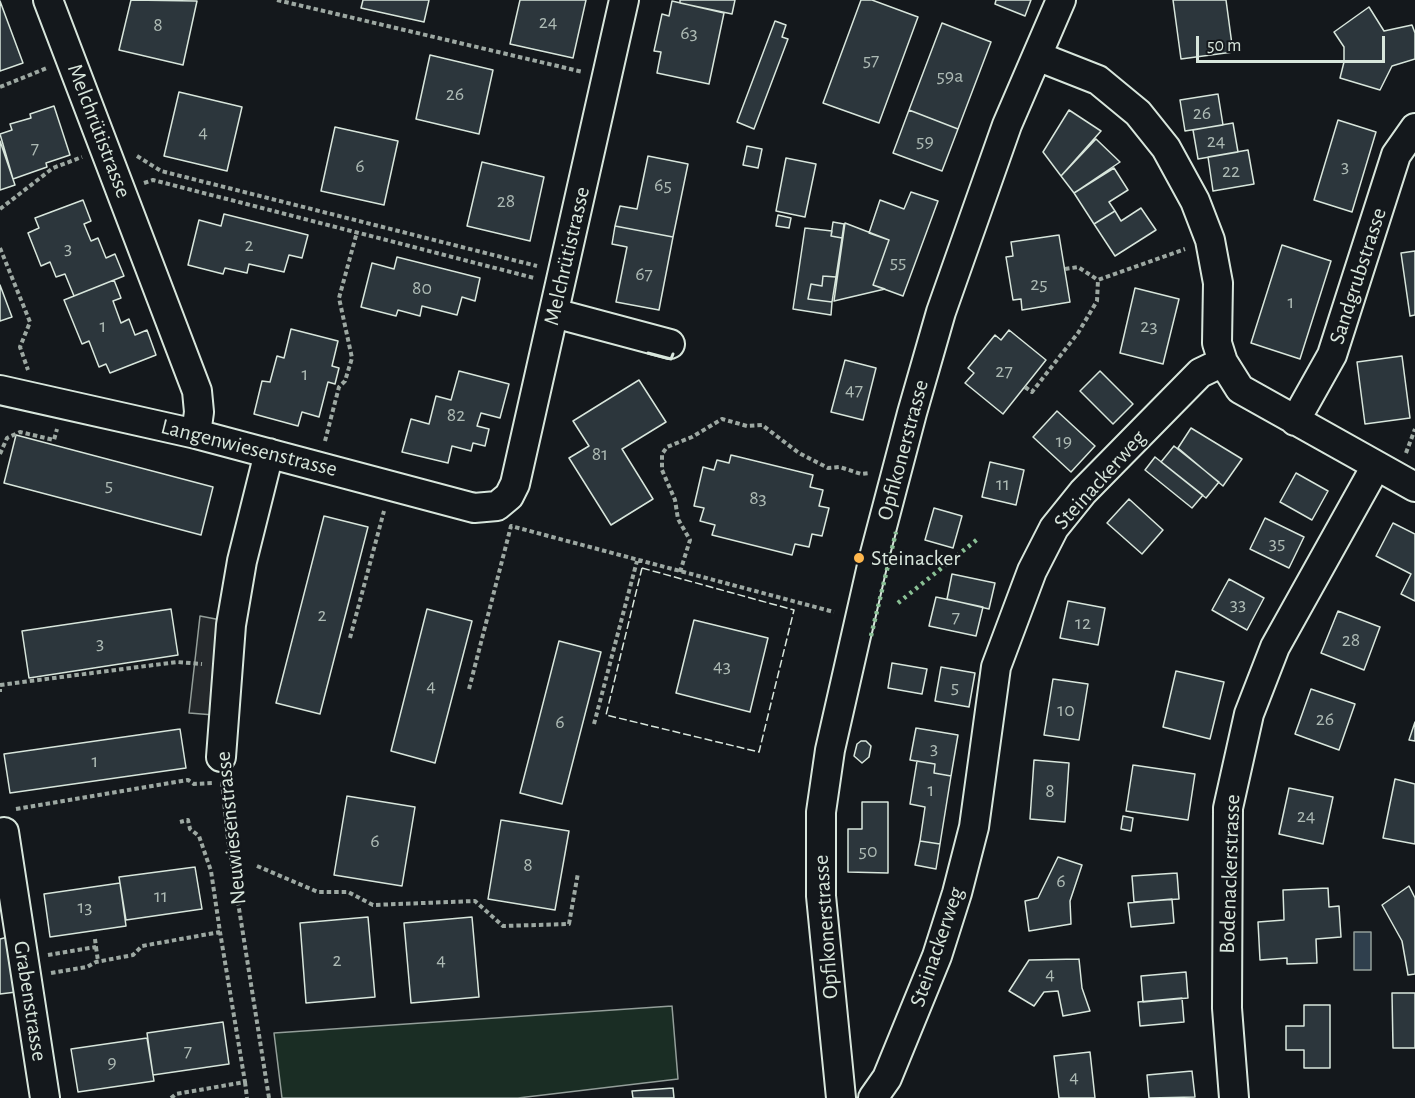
<!DOCTYPE html>
<html>
<head>
<meta charset="utf-8">
<style>
  body { margin:0 }
  #map { position:relative; width:1415px; height:1098px; overflow:hidden; background:#14181c; font-family:"Alegreya Sans",sans-serif }
  canvas { display:block }
  .scale { position:absolute; left:1196px; top:36px; width:189px; height:27px; box-sizing:border-box; border:3px solid #d8e6dc; border-top:0; padding-left:8px; font-size:18px; line-height:21px; white-space:nowrap; color:#d8e6dc; -webkit-text-stroke:4px #14181c; paint-order:stroke }
</style>
</head>
<body>
<div id="map">
<canvas width="1415" height="1098"></canvas>
<div class="scale">50 m</div>
</div>
<script>
const g = document.querySelector('canvas').getContext('2d');
g.lineJoin = 'round';
function fillPath(path, color) { g.fillStyle = color; g.fill(path, 'evenodd'); }
const shape = rows => new Path2D(rows.map(r => 'M' + r).join(''));
function strokePath(path, color, width, dash) { g.strokeStyle = color; g.lineWidth = width; g.lineCap = dash ? 'butt' : 'round'; g.setLineDash(dash || []); g.stroke(path); }
function label(font, color, halo, rows, align = 'center') {
  g.font = font + ' "Alegreya Sans",sans-serif'; g.lineWidth = 4.5; g.setLineDash([]); g.textBaseline = 'middle'; g.strokeStyle = halo; g.fillStyle = color; for (const [text, x, y, turn = 0] of rows) {
    g.save(); g.translate(x, y); g.rotate((+turn || 0) * Math.PI / 180); g.textAlign = isNaN(turn) ? turn : align; if (halo) g.strokeText(text, 0, 0); g.fillText(text, 0, 0); g.restore();
  }
}
const green = shape([
  [672,1006,678,1079,518,1098,282,1098,274,1033,672,1006]
]);
fillPath(green, '#1a2d24');
strokePath(green, '#939e99', 1.5);
const parking = shape([
  [200,616,221,620,214,715,189,713,200,616]
]);
fillPath(parking, '#24282b');
strokePath(parking, '#939e99', 1.5);
const water = shape([
  [1354,932,1371,932,1371,970,1354,970,1354,932]
]);
fillPath(water, '#2f3f4d');
strokePath(water, '#939e99', 1.5);
const building = shape([
  [131,0,197,1,183,65,119,50,131,0],
  [363,0,429,0,424,22,361,8,363,0],
  [520,0,586,0,573,58,510,44,520,0],
  [680,0,735,0,732,14,680,3,680,0],
  [861,0,872,0,918,17,879,123,823,103,861,0],
  [996,0,1031,0,1025,16,995,4,996,0],
  [1173,0,1226,0,1233,52,1181,59,1173,0],
  [0,1,23,63,0,71,0,1],
  [672,1,724,13,709,84,657,73,661,52,654,51,662,14,669,16,672,1],
  [1369,7,1384,31,1412,25,1415,33,1415,59,1392,66,1380,90,1340,78,1344,62,1344,47,1334,32,1369,7],
  [775,21,786,25,782,37,788,39,754,129,737,122,775,21],
  [942,23,991,42,958,129,909,110,942,23],
  [430,55,493,70,479,134,416,119,430,55],
  [179,92,242,107,227,171,164,156,179,92],
  [1218,94,1223,125,1185,131,1180,100,1218,94],
  [54,106,70,155,46,163,47,167,13,179,0,134,12,130,10,124,31,118,30,114,54,106],
  [909,110,958,129,942,171,893,153,909,110],
  [1069,110,1101,131,1061,176,1043,152,1069,110],
  [1338,120,1376,132,1352,212,1314,200,1338,120],
  [1233,123,1238,152,1198,159,1193,130,1233,123],
  [335,127,398,141,384,205,321,191,335,127],
  [1096,139,1120,162,1074,193,1061,176,1096,139],
  [0,141,15,185,0,190,0,141],
  [747,146,762,149,758,168,743,165,747,146],
  [1248,150,1254,184,1213,191,1208,157,1248,150],
  [648,156,688,164,673,237,615,226,620,206,637,209,648,156],
  [786,158,816,164,805,217,776,211,786,158],
  [482,162,544,177,530,241,467,226,482,162],
  [1114,168,1128,190,1109,202,1115,211,1094,224,1074,193,1114,168],
  [911,192,938,201,903,296,873,285,889,240,869,233,880,200,904,209,911,192],
  [83,200,91,221,84,224,91,241,98,238,106,258,115,254,124,276,74,296,65,274,56,277,50,262,41,266,28,233,39,228,35,218,83,200],
  [1141,208,1156,230,1115,256,1094,224,1115,211,1121,221,1141,208],
  [224,214,308,235,302,258,289,255,284,272,249,264,247,273,225,268,223,274,188,265,199,220,221,226,224,214],
  [778,215,791,218,789,228,776,226,778,215],
  [833,222,844,224,842,238,831,236,833,222],
  [845,223,889,240,873,285,885,289,834,301,845,223],
  [615,226,673,237,659,310,616,302,627,247,612,244,615,226],
  [805,228,832,231,831,236,842,238,836,277,823,276,822,286,811,284,808,299,832,302,831,315,793,309,805,228],
  [1059,235,1070,302,1022,310,1021,299,1013,300,1006,257,1013,256,1011,242,1059,235],
  [1282,245,1331,261,1300,359,1251,343,1282,245],
  [1415,251,1415,315,1410,316,1401,253,1415,251],
  [397,257,480,278,475,301,462,297,457,315,422,306,420,316,398,310,396,316,361,307,372,263,394,269,397,257],
  [823,276,836,277,832,302,808,299,811,284,822,286,823,276],
  [114,280,121,298,113,301,121,323,129,319,135,335,147,330,156,355,110,373,106,364,99,367,89,341,82,344,64,300,114,280],
  [0,285,12,317,0,321,0,285],
  [1135,288,1179,299,1163,364,1120,353,1135,288],
  [291,329,338,341,332,366,339,368,335,384,328,382,319,417,302,412,298,426,254,414,262,381,270,382,277,356,284,358,291,329],
  [1009,330,1046,360,1003,414,965,383,974,373,968,368,995,335,1001,340,1009,330],
  [1402,356,1410,418,1365,424,1357,362,1402,356],
  [845,360,876,368,863,420,831,412,845,360],
  [459,371,509,384,500,418,481,413,477,426,489,429,485,446,473,443,471,451,452,446,448,463,402,452,411,419,429,424,436,396,451,400,459,371],
  [1100,371,1133,404,1113,424,1080,391,1100,371],
  [639,380,666,422,622,449,653,499,611,525,569,458,589,446,573,421,639,380],
  [1057,411,1095,446,1071,472,1033,437,1057,411],
  [1191,428,1242,459,1223,486,1178,448,1191,428],
  [16,435,213,487,201,535,4,483,16,435],
  [1174,446,1219,482,1206,498,1161,462,1174,446],
  [731,455,813,475,810,487,823,490,819,506,829,508,822,536,812,534,809,547,795,544,792,555,712,535,715,525,700,521,704,508,694,506,703,467,714,470,717,460,729,463,731,455],
  [1155,457,1203,495,1192,508,1145,470,1155,457],
  [990,462,1024,470,1016,505,982,497,990,462],
  [1296,473,1328,491,1312,520,1280,502,1296,473],
  [1129,499,1163,530,1142,554,1107,523,1129,499],
  [934,508,962,516,953,548,925,540,934,508],
  [324,516,368,527,320,714,276,703,324,516],
  [1265,518,1304,537,1289,568,1250,549,1265,518],
  [1393,523,1415,534,1415,601,1401,594,1411,574,1376,556,1393,523],
  [952,574,995,583,989,609,947,599,952,574],
  [1229,579,1264,598,1247,630,1212,610,1229,579],
  [936,597,983,607,976,636,929,626,936,597],
  [1068,601,1105,608,1098,645,1060,638,1068,601],
  [171,609,178,655,29,678,22,631,171,609],
  [427,609,472,621,435,763,391,751,427,609],
  [1338,611,1380,627,1364,670,1321,653,1338,611],
  [694,620,768,638,750,712,676,693,694,620],
  [559,641,601,652,562,804,520,793,559,641],
  [892,663,927,669,922,694,888,688,892,663],
  [941,667,975,673,969,707,935,701,941,667],
  [1176,671,1224,682,1210,739,1163,727,1176,671],
  [1053,679,1088,684,1079,740,1044,735,1053,679],
  [1311,689,1355,704,1339,750,1295,734,1311,689],
  [1415,722,1415,741,1409,740,1415,722],
  [916,728,958,735,951,776,934,773,935,764,910,760,916,728],
  [180,729,186,768,10,793,4,754,180,729],
  [861,741,866,741,871,746,869,757,862,763,854,756,857,744,861,741],
  [1034,760,1069,763,1065,822,1030,819,1034,760],
  [917,761,935,764,934,773,951,776,940,844,920,841,925,807,910,804,917,761],
  [1133,765,1195,774,1188,820,1126,811,1133,765],
  [1395,779,1415,784,1415,844,1383,838,1395,779],
  [1289,788,1333,797,1323,844,1279,834,1289,788],
  [347,796,415,807,402,886,334,875,347,796],
  [862,802,888,802,888,873,848,872,848,829,862,829,862,802],
  [1123,816,1133,818,1131,831,1121,829,1123,816],
  [501,820,569,831,555,910,488,899,501,820],
  [920,841,940,844,936,869,915,865,920,841],
  [1058,857,1082,865,1070,901,1071,924,1029,931,1025,901,1038,898,1058,857],
  [195,867,202,909,126,920,119,877,195,867],
  [1177,873,1179,899,1134,902,1132,876,1177,873],
  [120,883,126,926,50,937,44,894,120,883],
  [1409,886,1415,898,1415,974,1408,975,1402,941,1382,905,1409,886],
  [1328,888,1329,907,1339,906,1341,937,1316,939,1317,963,1287,964,1287,958,1260,960,1258,922,1284,920,1283,890,1328,888],
  [1172,899,1174,923,1131,927,1128,903,1172,899],
  [368,917,375,997,306,1003,300,923,368,917],
  [472,917,479,997,411,1003,404,923,472,917],
  [8,937,16,992,0,994,0,939,8,937],
  [1079,959,1082,988,1090,1011,1063,1016,1058,991,1044,992,1034,1006,1009,991,1029,960,1079,959],
  [1186,972,1188,998,1143,1002,1141,976,1186,972],
  [1392,993,1415,993,1415,1048,1393,1048,1392,993],
  [1182,998,1184,1022,1140,1026,1138,1002,1182,998],
  [1304,1005,1330,1005,1330,1068,1304,1068,1304,1050,1286,1050,1286,1026,1304,1026,1304,1005],
  [223,1022,229,1064,153,1075,147,1033,223,1022],
  [147,1038,154,1081,78,1092,71,1049,147,1038],
  [1090,1052,1095,1098,1059,1098,1054,1056,1090,1052],
  [1192,1071,1195,1097,1149,1098,1147,1075,1192,1071],
  [673,1088,674,1098,633,1098,632,1091,673,1088]
]);
fillPath(building, '#2c363c');
strokePath(building, '#d8e6dc', 1.5);
const minor = shape([
  [48,0,197,391,199,412,196,434],
  [1037,56,1098,80,1138,113,1166,148,1195,201,1210,240,1218,283,1217,343,1223,362,1240,389,1415,487],
  [554,313,670,344],
  [0,390,196,434,474,508,497,506,509,496,515,484,624,0],
  [1295,421,1332,355,1396,155,1415,128],
  [221,757,231,625,242,561,269,453],
  [4,832,45,1098],
  [841,1098,821,896,821,812,830,750,873,561,912,413,941,312,1007,125,1061,0],
  [873,1098,887,1078,937,956,957,893,974,827,996,667,1032,571,1054,528,1083,492,1200,373,1223,362],
  [1234,1098,1227,1008,1228,808,1249,714,1275,647,1376,466]
]);
strokePath(minor, '#d8e6dc', 32);
strokePath(shape([
  [277,0,583,72],
  [0,87,47,68],
  [137,156,161,171,537,266],
  [144,183,153,180,534,278],
  [0,209,53,168,82,157],
  [0,248,30,322,20,347,28,370],
  [1065,269,1078,267,1098,280],
  [1025,387,1032,392,1078,333,1097,301,1098,280,1185,249],
  [325,441,339,387,345,381,352,358,339,298,357,232],
  [1406,453,1415,429],
  [0,454,7,438,20,432,54,440,57,429],
  [680,572,690,540,678,519,675,500,662,470,662,454,667,447,692,437,722,419,747,426,762,425,799,453,828,468,840,467,861,474,870,473],
  [350,638,384,511],
  [0,685,177,662,202,664],
  [0,689,0,692],
  [469,689,511,526,834,612],
  [594,724,637,561],
  [222,782,228,839,269,1098],
  [16,809,188,780,194,784,213,783],
  [257,866,318,892,348,892,373,905,475,901,503,926,569,924,578,873],
  [96,947,98,961],
  [48,955,96,947,95,939],
  [51,973,87,967,96,962,133,955,142,946,220,932,211,871,199,836,190,829,188,820,180,822],
  [245,1082,247,1098],
  [171,1098,176,1094,245,1082,220,932]
]), '#9da8a2', 4, [4.5, 3]);
strokePath(minor, '#14181c', 28);
strokePath(shape([
  [898,603,979,538],
  [871,636,896,532]
]), '#8ac095', 4.5, [3, 4.5]);
strokePath(shape([
  [642,568,794,610,759,752,606,715,642,568]
]), '#d8e6dc', 1.5, [8, 3]);
strokePath(shape([
  [648,353,671,359,673,354]
]), '#d8e6dc', 3);
for (const [x, y, r, color] of [
  [859,558,6,"#ffb74d"]
]) { const dot = new Path2D(); dot.arc(x, y, r, 0, 2 * Math.PI); g.fillStyle = color; g.fill(dot); strokePath(dot, '#14181c', 2); }
label('20px', '#adbab4', null, [
  ["24",548,22],
  ["8",158,25],
  ["63",689,33],
  ["57",871,60],
  ["59a",950,76],
  ["26",455,94],
  ["26",1202,113],
  ["4",203,132],
  ["59",925,141],
  ["24",1216,141],
  ["7",35,148],
  ["6",360,166],
  ["3",1345,166],
  ["22",1231,171],
  ["65",663,185],
  ["28",506,201],
  ["2",249,245],
  ["3",68,248],
  ["55",898,262],
  ["67",644,274],
  ["25",1039,284],
  ["80",422,288],
  ["1",1291,302],
  ["1",103,326],
  ["23",1149,326],
  ["27",1004,371],
  ["1",305,374],
  ["47",854,390],
  ["82",456,415],
  ["19",1064,441],
  ["81",600,454],
  ["11",1003,484],
  ["5",109,485],
  ["83",758,498],
  ["35",1277,543],
  ["33",1238,604],
  ["2",322,615],
  ["7",956,617],
  ["12",1083,623],
  ["28",1351,640],
  ["3",100,643],
  ["43",722,666],
  ["4",431,686],
  ["5",955,687],
  ["10",1066,710],
  ["26",1325,719],
  ["6",560,722],
  ["3",934,748],
  ["1",95,761],
  ["1",931,790],
  ["8",1050,791],
  ["24",1306,816],
  ["6",375,841],
  ["50",868,851],
  ["8",528,865],
  ["6",1061,881],
  ["11",161,896],
  ["13",85,907],
  ["2",337,960],
  ["4",441,960],
  ["4",1050,974],
  ["7",188,1051],
  ["9",112,1062],
  ["4",1074,1077]
]);
label('22px', '#d8e6dc', '#14181c', [
  ["Melchrütistrasse",99,131,69],
  ["Melchrütistrasse",567,256,-77],
  ["Sandgrubstrasse",1358,276,-72],
  ["Langenwiesenstrasse",249,448,14],
  ["Opfikonerstrasse",903,450,-75],
  ["Steinackerweg",1100,480,-48],
  ["Neuwiesenstrasse",231,828,-96],
  ["Bodenackerstrasse",1230,874,-88],
  ["Opfikonerstrasse",826,927,-94],
  ["Steinackerweg",937,947,-71],
  ["Grabenstrasse",30,1001,81]
]);
label('22px', '#d8e6dc', '#14181c', [
  ["Steinacker",871,558]
], 'left');
</script>
</body>
</html>
